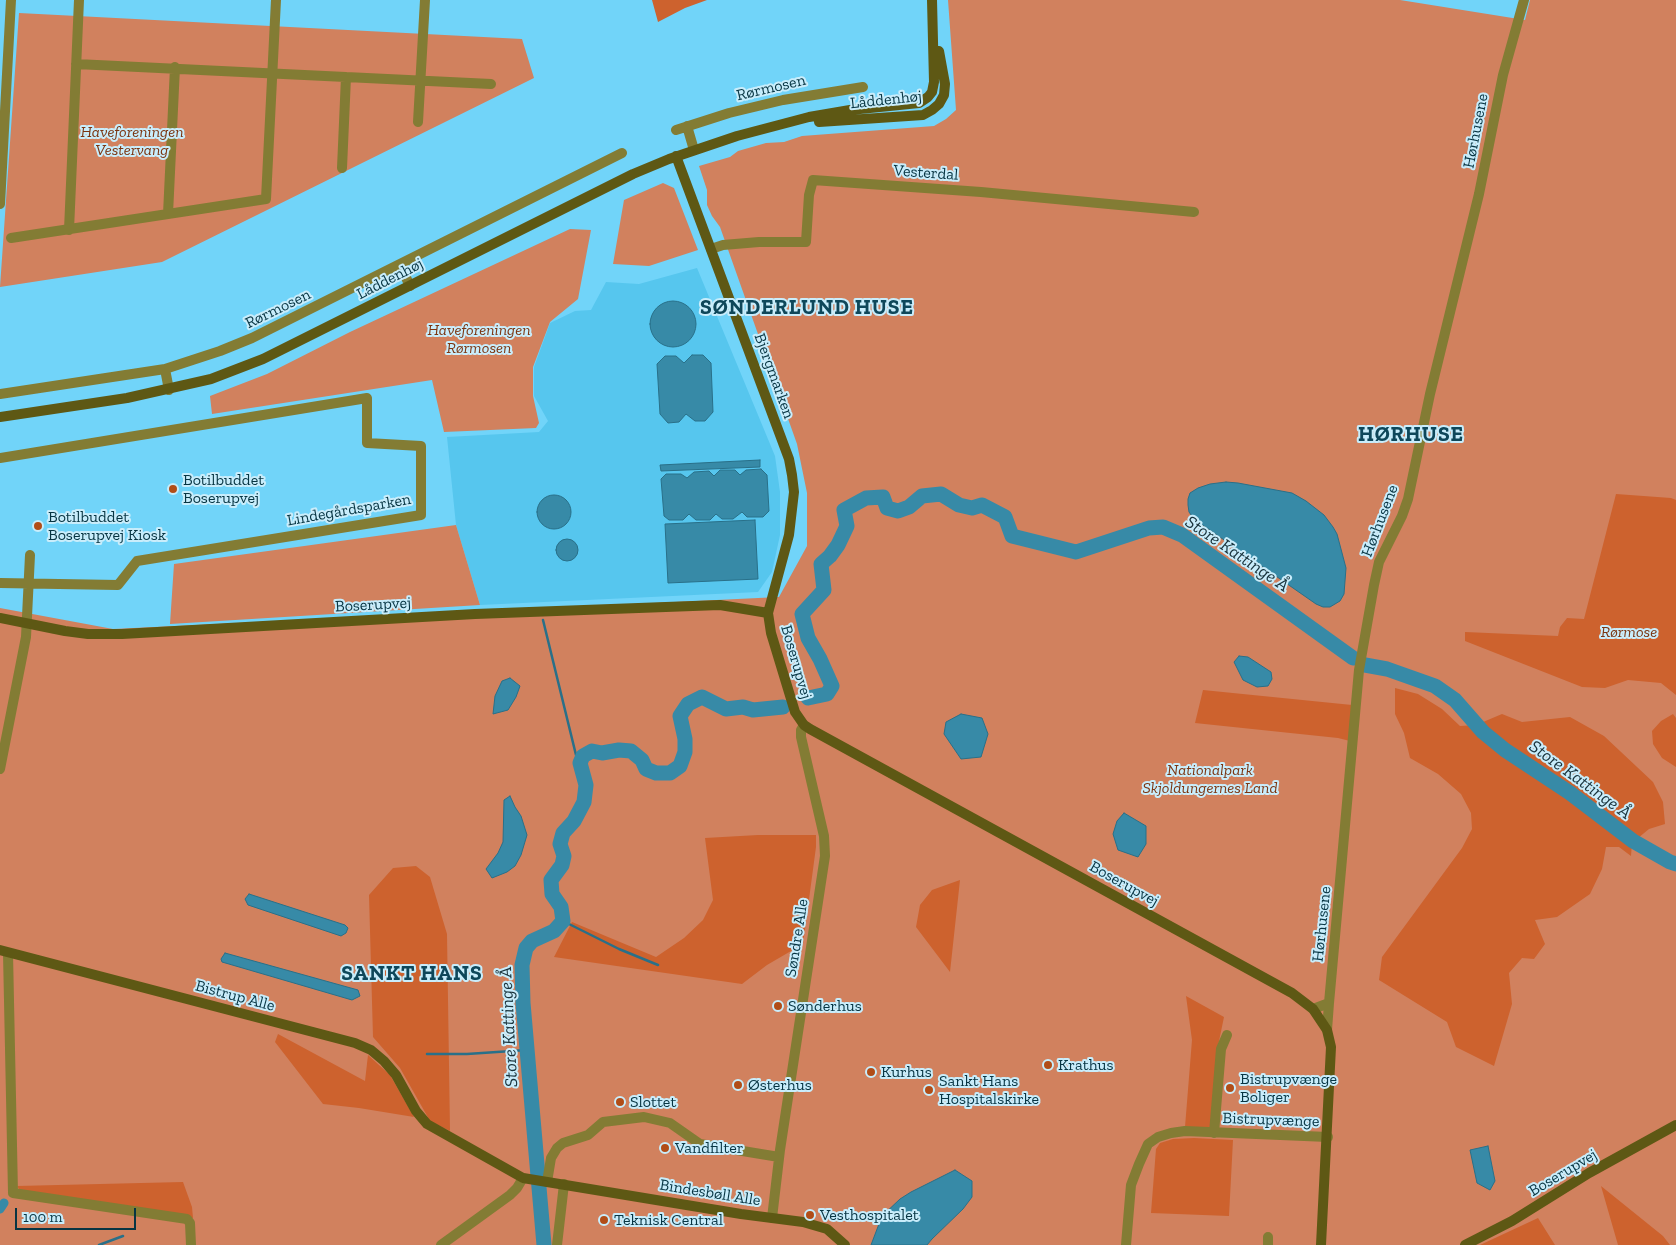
<!DOCTYPE html>
<html>
<head>
<meta charset="utf-8">
<style>
  body { margin:0 }
  #map { position:relative; width:1676px; height:1245px; overflow:hidden; background:#71d4f9; font-family:"Zilla Slab",serif }
  canvas { display:block }
  .scale { position:absolute; left:15px; top:1208px; width:121px; height:22px; box-sizing:border-box; border:2px solid #073543; border-top:0; padding-left:6px; font-size:15px; line-height:18px; white-space:nowrap; color:#073543; -webkit-text-stroke:4px #c9edfb; paint-order:stroke }
</style>
</head>
<body>
<div id="map">
<canvas width="1676" height="1245"></canvas>
<div class="scale">100 m</div>
</div>
<script>
const g = document.querySelector('canvas').getContext('2d');
g.lineJoin = 'round';
function fillPath(path, color) { g.fillStyle = color; g.fill(path, 'evenodd'); }
const shape = rows => new Path2D(rows.map(r => 'M' + r).join(''));
function strokePath(path, color, width, dash) { g.strokeStyle = color; g.lineWidth = width; g.lineCap = dash ? 'butt' : 'round'; g.setLineDash(dash || []); g.stroke(path); }
function label(font, color, halo, rows, align = 'center') {
  g.font = font + ' "Zilla Slab",serif'; g.lineWidth = 4; g.setLineDash([]); g.textBaseline = 'middle'; g.strokeStyle = halo; g.fillStyle = color; for (const [text, x, y, turn = 0] of rows) {
    g.save(); g.translate(x, y); g.rotate((+turn || 0) * Math.PI / 180); g.textAlign = isNaN(turn) ? turn : align; if (halo) g.strokeText(text, 0, 0); g.fillText(text, 0, 0); g.restore();
  }
}
fillPath(shape([
  [697,268,775,456,780,492,780,535,772,572,758,592,480,605,456,525,447,437,539,432,548,421,534,396,534,367,550,323,575,311,591,310,606,282,639,284]
]), '#56c6ee');
fillPath(shape([
  [948,0,1400,0,1525,20,1530,0,1676,0,1676,1245,0,1245,0,608,113,629,779,597,807,546,807,493,797,444,720,227,712,216,707,205,707,190,699,166,730,157,738,151,766,143,784,142,802,136,934,126,946,119,956,110],
  [19,13,522,39,534,78,162,262,0,287],
  [663,183,674,188,698,250,649,266,613,264,624,200],
  [570,229,591,230,578,299,550,322,533,367,533,396,539,423,536,428,444,432,432,380,212,414,210,396,267,374,350,332],
  [456,525,480,605,170,624,174,564]
]), '#d1815e');
fillPath(shape([
  [652,0,707,0,685,8,658,22],
  [1616,494,1671,498,1676,500,1676,695,1661,683,1628,680,1605,688,1582,687,1465,641,1465,632,1558,636,1560,627,1567,618,1584,619],
  [1395,688,1418,694,1442,709,1460,726,1476,725,1502,714,1522,722,1570,717,1604,736,1653,782,1663,802,1665,824,1649,829,1632,843,1631,856,1619,847,1606,847,1602,869,1590,894,1557,917,1535,920,1545,944,1534,959,1522,958,1509,973,1512,1004,1494,1066,1456,1047,1447,1022,1379,980,1382,957,1462,848,1472,829,1471,813,1461,794,1438,774,1410,758,1404,733,1395,714],
  [1203,690,1352,705,1350,741,1338,738,1195,723],
  [1673,714,1676,718,1676,767,1662,758,1653,744,1652,731,1661,721],
  [758,835,816,835,816,847,803,944,767,965,742,984,554,957,572,922,656,957,684,938,703,920,713,900,705,838],
  [416,866,430,877,447,934,450,1131,430,1121,400,1068,373,1037,369,895,393,868],
  [960,880,950,972,916,927,920,905,932,890],
  [1186,996,1224,1017,1218,1046,1212,1128,1185,1127,1192,1040],
  [278,1034,365,1081,368,1055,390,1075,414,1117,359,1108,323,1104,275,1042],
  [1194,1138,1233,1140,1229,1216,1151,1213,1156,1149,1160,1143,1173,1139],
  [183,1182,192,1207,193,1218,20,1191,17,1186],
  [1601,1186,1663,1236,1670,1245,1618,1245],
  [1538,1218,1555,1245,1480,1245]
]), '#cd622e');
const water = shape([
  '650 324a23 23 0 1 1 46 0a23 23 0 1 1-46 0Z',
  [692,355,703,355,711,363,713,412,705,421,695,421,686,414,679,422,668,423,660,414,657,364,665,356,676,356,684,363,692,355],
  [760,460,760,467,661,471,660,465,760,460],
  [761,469,767,475,769,511,763,517,747,517,742,512,733,519,722,519,716,514,710,520,696,520,689,514,683,520,669,520,664,516,661,479,666,474,681,474,687,478,694,472,709,471,714,476,720,470,735,470,740,475,746,470,761,469],
  [1226,482,1238,483,1292,493,1306,501,1324,515,1333,527,1337,534,1346,568,1344,594,1340,601,1330,607,1323,607,1316,604,1194,519,1189,512,1188,505,1188,499,1190,493,1198,488,1210,484,1226,482],
  '537 512a17 17 0 1 1 34 0a17 17 0 1 1-34 0Z',
  [755,520,758,579,668,583,665,524,755,520],
  '556 550a11 11 0 1 1 22 0a11 11 0 1 1-22 0Z',
  [1239,656,1248,657,1271,672,1272,679,1268,686,1257,687,1243,680,1234,662,1239,656],
  [510,678,520,686,516,697,508,710,493,714,495,696,502,681,510,678],
  [961,714,982,718,988,734,981,757,961,759,944,734,946,722,961,714],
  [510,796,515,807,521,816,527,835,521,855,515,866,507,872,492,878,486,869,498,853,503,842,504,800,510,796],
  [1124,813,1146,826,1146,844,1138,857,1118,850,1113,834,1117,821,1124,813],
  [249,894,345,925,348,928,346,933,341,936,248,905,245,899,249,894],
  [225,953,358,990,360,996,352,1000,222,962,221,959,225,953],
  [1488,1146,1495,1181,1490,1190,1477,1183,1470,1150,1488,1146],
  [955,1170,972,1181,972,1197,963,1209,932,1239,927,1245,871,1245,882,1216,900,1199,911,1192,955,1170]
]);
fillPath(water, '#378aa7');
strokePath(water, '#297089', 1);
strokePath(shape([
  [543,620,576,755,580,763],
  [563,921,619,949,658,965],
  [427,1054,467,1054,527,1050],
  [99,1245,123,1236]
]), '#297089', 2.5);
strokePath(shape([
  [0,1209,4,1203]
]), '#378aa7', 9);
strokePath(shape([
  [1365,665,1387,669,1435,686,1455,700,1483,732,1505,750,1570,793,1633,841,1670,862,1676,864],
  [808,698,827,694,832,686,820,659,808,638,802,614,824,590,821,564,830,556,838,545,847,526,844,510,866,498,883,497,887,508,898,511,909,507,922,496,941,494,959,505,972,508,982,505,1005,517,1012,536,1076,552,1149,528,1163,527,1182,535,1353,658],
  [544,1245,523,1003,522,965,526,948,532,941,554,931,563,921,561,907,552,894,551,880,562,865,564,856,560,844,563,833,574,821,584,802,586,785,580,763,583,756,592,751,602,753,619,750,631,751,642,760,646,769,656,773,670,773,680,766,685,752,685,739,680,716,688,704,702,697,726,709,743,707,753,710,783,707]
]), '#378aa7', 15);
strokePath(shape([
  [76,64,491,84],
  [418,122,425,0],
  [687,126,694,150],
  [676,130,729,113,783,100,863,87],
  [342,168,346,77],
  [0,204,11,0],
  [168,214,175,67],
  [69,230,79,0],
  [11,238,266,199,276,0],
  [711,249,723,245,759,242,806,242,809,195,813,180,981,192,1194,212],
  [400,265,410,286],
  [169,390,165,369,220,351,252,338,622,153],
  [0,394,165,369],
  [0,458,367,398,367,443,421,446,421,515,137,561,118,585,0,583],
  [0,769,26,637,30,555],
  [8,953,13,1193,187,1219,190,1223,191,1245],
  [1313,1009,1329,1003,1359,670,1374,585,1379,562,1402,516,1408,499,1430,394,1479,194,1503,75,1524,0],
  [1327,1030,1329,1003],
  [1214,1133,1221,1049,1227,1035],
  [547,1182,551,1158,557,1148,563,1143,588,1135,603,1122,644,1117,670,1123,700,1144,779,1157],
  [772,1218,780,1150,825,856,824,836,801,737,801,730,804,725],
  [441,1245,510,1195,517,1188,523,1178],
  [557,1245,564,1184],
  [1126,1245,1131,1185,1139,1164,1148,1144,1158,1137,1171,1133,1185,1131,1328,1137],
  [1268,1245,1268,1237]
]), '#837c34', 10);
strokePath(shape([
  [819,122,923,115,932,110,939,104,944,95,945,84,939,51],
  [676,156,789,459,792,475,794,492,789,535,768,613,771,633,795,712,804,725,810,729,1292,993,1313,1009,1327,1030,1331,1047,1321,1245],
  [0,417,127,398,211,379,263,359,633,174,669,159,737,136,809,117,850,110,919,103,928,97,932,92,934,82,932,0],
  [0,618,65,631,88,634,122,634,475,614,720,605,768,613],
  [0,950,355,1043,371,1050,384,1061,396,1075,416,1111,427,1124,523,1178,741,1214,803,1222,827,1229,845,1245],
  [1465,1245,1512,1221,1589,1173,1676,1125]
]), '#5e5814', 10);
for (const [x, y, r, color] of [
  [173,489,5,"#b14d18"],
  [38,526,5,"#b14d18"],
  [778,1006,5,"#b14d18"],
  [1048,1065,5,"#b14d18"],
  [871,1072,5,"#b14d18"],
  [738,1085,5,"#b14d18"],
  [1230,1088,5,"#b14d18"],
  [929,1090,5,"#b14d18"],
  [620,1102,5,"#b14d18"],
  [665,1148,5,"#b14d18"],
  [810,1215,5,"#b14d18"],
  [604,1220,5,"#b14d18"]
]) { const dot = new Path2D(); dot.arc(x, y, r, 0, 2 * Math.PI); g.fillStyle = color; g.fill(dot); strokePath(dot, '#c9edfb', 2); }
label('16px', '#073543', '#c9edfb', [
  ["Rørmosen",771,88,-13],
  ["Låddenhøj",886,100,-6],
  ["Hørhusene",1476,131,-79],
  ["Vesterdal",926,173,4],
  ["Låddenhøj",390,279,-27],
  ["Rørmosen",278,309,-26],
  ["Bjergmarken",774,376,70],
  ["Lindegårdsparken",349,510,-10],
  ["Hørhusene",1380,521,-69],
  ["Boserupvej",373,605,-3],
  ["Boserupvej",796,662,74],
  ["Boserupvej",1124,884,29],
  ["Hørhusene",1322,924,-84],
  ["Søndre Alle",797,938,-81],
  ["Bistrup Alle",235,996,15],
  ["Bistrupvænge",1271,1120,2],
  ["Boserupvej",1563,1173,-31],
  ["Bindesbøll Alle",710,1193,9]
]);
label('italic 16px', '#7b3511', '#c9edfb', [
  ["Haveforeningen",132,132],
  ["Vestervang",132,150],
  ["Haveforeningen",479,330],
  ["Rørmosen",479,348],
  ["Rørmose",1629,632],
  ["Nationalpark",1210,770],
  ["Skjoldungernes Land",1210,788]
]);
label('16px', '#073543', '#c9edfb', [
  ["Botilbuddet",183,480],
  ["Boserupvej",183,498],
  ["Botilbuddet",48,517],
  ["Boserupvej Kiosk",48,535],
  ["Sønderhus",788,1006],
  ["Krathus",1058,1065],
  ["Kurhus",881,1072],
  ["Bistrupvænge",1240,1079],
  ["Boliger",1240,1097],
  ["Sankt Hans",939,1081],
  ["Hospitalskirke",939,1099],
  ["Østerhus",748,1085],
  ["Slottet",630,1102],
  ["Vandfilter",675,1148],
  ["Vesthospitalet",820,1215],
  ["Teknisk Central",614,1220]
], 'left');
label('italic 18px', '#18323b', '#c9edfb', [
  ["Store Kattinge Å",1237,554,34],
  ["Store Kattinge Å",1580,780,36],
  ["Store Kattinge Å",509,1027,-93]
]);
g.letterSpacing = '1px';
label('bold 21px', '#0e475a', '#c9edfb', [
  ["SØNDERLUND HUSE",807,308],
  ["HØRHUSE",1411,435],
  ["SANKT HANS",412,974]
]);
g.letterSpacing = '0px';
</script>
</body>
</html>
